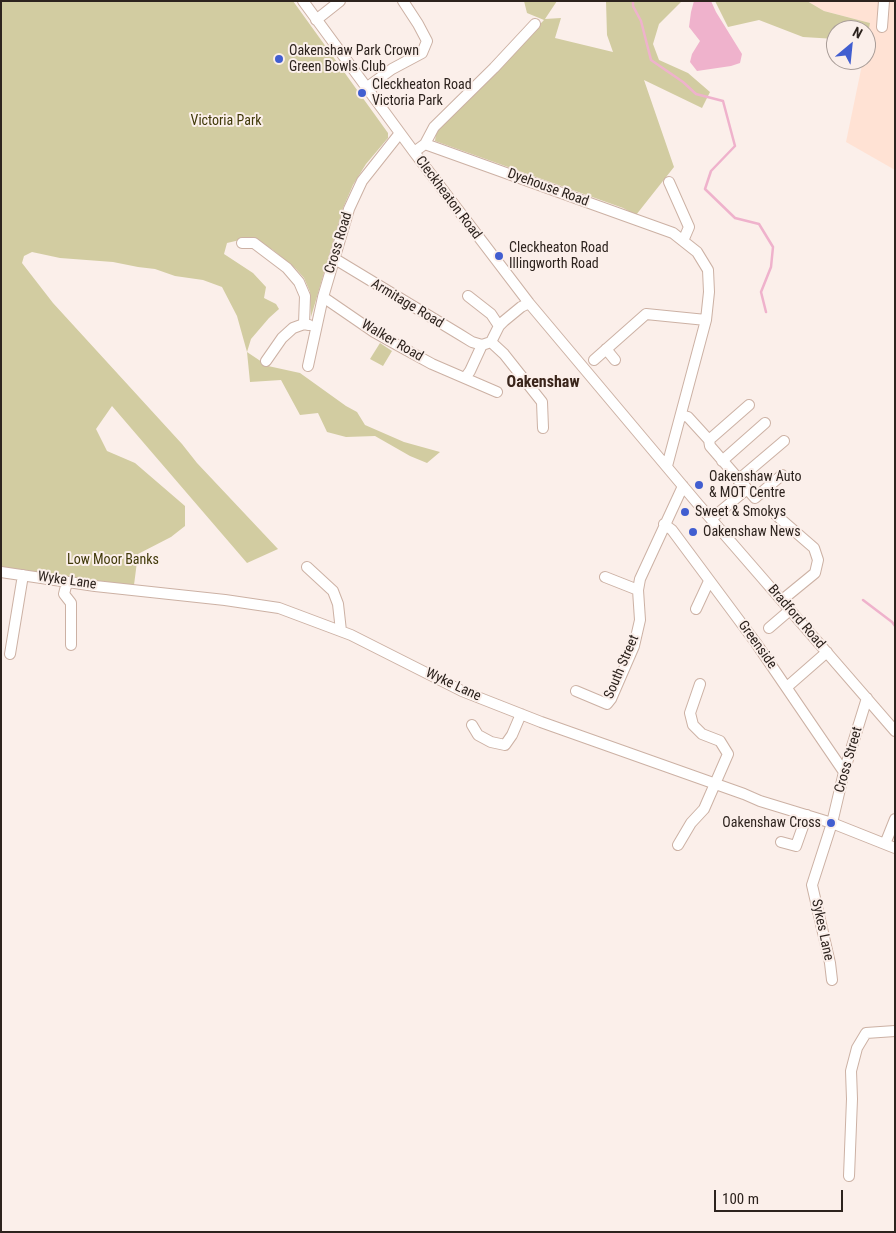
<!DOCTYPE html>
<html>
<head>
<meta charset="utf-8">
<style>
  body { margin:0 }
  #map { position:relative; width:896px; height:1233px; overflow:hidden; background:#fbefea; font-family:"Roboto Condensed",sans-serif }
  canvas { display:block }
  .frame { position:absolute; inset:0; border:2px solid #2d231e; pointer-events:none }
  .north { position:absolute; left:826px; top:20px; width:50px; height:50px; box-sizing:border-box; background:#fbefea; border:1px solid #a99d98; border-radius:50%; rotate:28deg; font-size:14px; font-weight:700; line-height:20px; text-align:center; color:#2d231e }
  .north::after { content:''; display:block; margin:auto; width:18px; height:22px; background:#415ed0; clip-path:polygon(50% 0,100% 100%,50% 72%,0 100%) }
  .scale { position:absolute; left:714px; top:1190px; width:129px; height:22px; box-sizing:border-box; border:2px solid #2d231e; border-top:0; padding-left:6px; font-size:15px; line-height:18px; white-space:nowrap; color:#2d231e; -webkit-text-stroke:4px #fbefea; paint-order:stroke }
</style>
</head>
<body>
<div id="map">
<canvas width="896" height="1233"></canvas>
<div class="frame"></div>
<div class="north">N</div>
<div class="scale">100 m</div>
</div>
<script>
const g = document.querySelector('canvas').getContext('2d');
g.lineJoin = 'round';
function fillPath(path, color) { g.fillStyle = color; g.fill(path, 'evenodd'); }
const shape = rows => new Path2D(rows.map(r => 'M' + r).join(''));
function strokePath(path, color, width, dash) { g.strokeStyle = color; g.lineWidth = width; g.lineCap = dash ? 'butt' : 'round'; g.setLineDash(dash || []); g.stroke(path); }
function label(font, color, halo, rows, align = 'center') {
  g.font = font + ' "Roboto Condensed",sans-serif'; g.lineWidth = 4; g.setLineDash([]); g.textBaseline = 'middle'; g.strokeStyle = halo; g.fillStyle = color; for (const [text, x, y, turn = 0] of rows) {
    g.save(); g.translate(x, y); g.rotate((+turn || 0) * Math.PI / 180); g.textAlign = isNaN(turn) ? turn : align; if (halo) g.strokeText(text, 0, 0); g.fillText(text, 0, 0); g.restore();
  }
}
fillPath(shape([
  [807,1,895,1,895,170,846,142,863,60,866,60,866,45,870,23,824,11]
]), '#ffe2d4');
fillPath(shape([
  [1,1,293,1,388,133,388,138,366,164,353,185,343,208,311,317,310,292,304,278,296,269,273,250,256,240,244,239,227,243,224,254,253,273,266,287,264,298,276,304,279,309,269,318,251,339,247,352,268,366,300,373,346,406,357,412,365,425,404,442,440,452,427,463,410,456,375,436,346,437,327,432,318,413,300,415,281,380,250,382,247,352,237,316,222,287,203,280,175,276,155,269,138,267,113,262,60,258,32,252,24,256,22,263,53,303,182,444,197,463,278,549,247,563,112,406,96,429,107,451,135,463,185,506,185,526,171,537,138,554,134,585,95,582,1,567],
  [524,1,557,1,545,19,561,18,555,38,613,52,607,35,606,1,682,1,659,24,653,44,659,60,688,73,710,92,702,108,644,80,674,167,636,215,623,208,435,141,436,132,544,20,527,13],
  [715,1,807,1,824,11,870,23,866,45,866,30,836,30,836,39,803,37,759,20,728,27],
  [380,343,392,351,383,366,370,359]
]), '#d2cca1');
fillPath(shape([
  [694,1,711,1,716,12,742,54,740,63,731,66,697,71,690,62,692,54,700,41,689,27,691,12]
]), '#efb2cc');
strokePath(shape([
  [633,1,633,6,641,21,651,60,683,82,696,94,723,101,735,146,711,171,705,189,735,218,759,224,773,247,771,267,761,292,766,312],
  [863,600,892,622,895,626]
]), '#efb2cc', 2.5);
const minor = shape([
  [303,1,414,152,529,303,698,504,895,731],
  [316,20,340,1],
  [882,27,884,1],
  [366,88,392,69,422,53,427,41,418,24,403,1],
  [425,144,434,127,494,68,535,24],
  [414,152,425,144,673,233,697,252,708,270,709,292,706,320,667,466],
  [669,182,689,227,683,241],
  [242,243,254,243,287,268,299,282,305,296,304,324],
  [335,259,459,334,472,342,482,345],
  [468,296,491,314,499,326],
  [323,297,374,332,399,346,432,364,497,392],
  [491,342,504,354,542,402,543,428],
  [606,349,615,360],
  [594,360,646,314,706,320],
  [266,361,282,338,293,328,304,324,309,325],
  [308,366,323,297,349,209,362,181,400,133],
  [465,378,470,371,482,345,491,342,499,326,504,321,521,307,529,303],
  [681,415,688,417,709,440,710,446,755,498,782,475],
  [709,440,749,405],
  [722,461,765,423],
  [738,480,784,441],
  [776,515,814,548,818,560,815,573,782,600],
  [711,519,746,490],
  [664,524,672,530,756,643,844,772],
  [307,567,333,591,338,604,341,631],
  [1,572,95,586,225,600,279,608,351,635,462,691,541,722,744,794,760,801,832,823,895,848],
  [605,577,638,590],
  [67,582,64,594,71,603,71,645],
  [696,609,709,581],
  [769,628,790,610],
  [10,654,23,575],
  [787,687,827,652],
  [576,691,607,704,611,699,634,646,640,620,638,590,640,579,683,486],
  [472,725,478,735,491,742,505,745,512,735,521,714],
  [781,842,796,846,807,815],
  [885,844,895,819],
  [678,845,691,823,704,809,728,754,720,741,702,734,693,725,690,713,700,684],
  [832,980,830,963,812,885,832,823,844,772,867,698],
  [849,1176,852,1099,851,1071,857,1048,866,1033,895,1031]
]);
strokePath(minor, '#ccb1a4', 12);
strokePath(minor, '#fff', 10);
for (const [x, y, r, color] of [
  [279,59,5,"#415ed0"],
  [362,93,5,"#415ed0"],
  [499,256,5,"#415ed0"],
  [699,485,5,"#415ed0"],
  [685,512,5,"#415ed0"],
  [693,532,5,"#415ed0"],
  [831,823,5,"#415ed0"]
]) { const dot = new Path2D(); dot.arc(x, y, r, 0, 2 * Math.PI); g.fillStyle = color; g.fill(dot); strokePath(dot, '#fbefea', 2); }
label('14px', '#2d231e', '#fbefea', [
  ["Oakenshaw Park Crown",289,51],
  ["Green Bowls Club",289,67],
  ["Cleckheaton Road",372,85],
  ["Victoria Park",372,101],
  ["Cleckheaton Road",509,248],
  ["Illingworth Road",509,264],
  ["Oakenshaw Auto",709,477],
  ["& MOT Centre",709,493],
  ["Sweet & Smokys",695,512],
  ["Oakenshaw News",703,532],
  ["Oakenshaw Cross",821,823,"right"]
], 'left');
label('14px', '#403909', '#fbefea', [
  ["Victoria Park",226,121],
  ["Low Moor Banks",113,560]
]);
label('14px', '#2d231e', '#fbefea', [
  ["Dyehouse Road",548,188,20],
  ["Cleckheaton Road",448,198,53],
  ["Cross Road",339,243,-73],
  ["Armitage Road",407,304,31],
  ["Walker Road",392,341,30],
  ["Wyke Lane",67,581,8],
  ["Bradford Road",796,617,49],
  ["Greenside",757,645,54],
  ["South Street",622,667,-67],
  ["Wyke Lane",453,685,25],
  ["Cross Street",849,760,-74],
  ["Sykes Lane",822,930,78]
]);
label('bold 16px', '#3a251b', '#fbefea', [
  ["Oakenshaw",543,383]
]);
</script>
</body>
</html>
